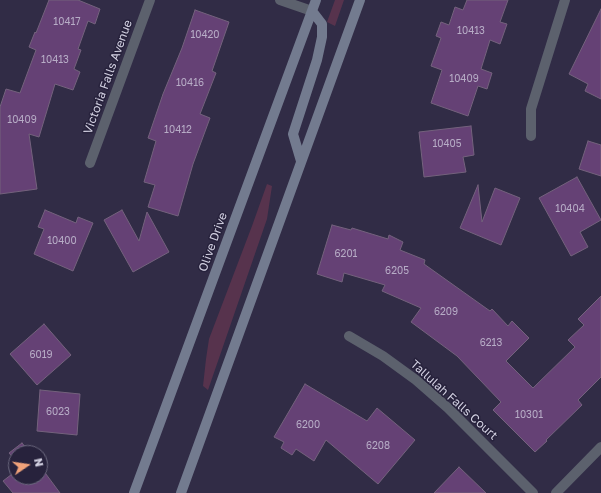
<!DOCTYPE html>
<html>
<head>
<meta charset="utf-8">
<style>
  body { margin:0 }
  #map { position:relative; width:601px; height:493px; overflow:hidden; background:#312c46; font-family:"Golos Text",sans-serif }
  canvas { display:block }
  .north { position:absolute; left:8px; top:445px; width:40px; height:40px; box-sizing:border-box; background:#27223c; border:1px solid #6b687e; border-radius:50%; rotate:77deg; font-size:11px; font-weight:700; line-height:16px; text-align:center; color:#d2d0e1 }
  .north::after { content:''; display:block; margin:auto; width:14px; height:18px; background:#f0a27a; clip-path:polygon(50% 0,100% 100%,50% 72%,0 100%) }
</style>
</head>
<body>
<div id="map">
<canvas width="601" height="493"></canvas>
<div class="north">N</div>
</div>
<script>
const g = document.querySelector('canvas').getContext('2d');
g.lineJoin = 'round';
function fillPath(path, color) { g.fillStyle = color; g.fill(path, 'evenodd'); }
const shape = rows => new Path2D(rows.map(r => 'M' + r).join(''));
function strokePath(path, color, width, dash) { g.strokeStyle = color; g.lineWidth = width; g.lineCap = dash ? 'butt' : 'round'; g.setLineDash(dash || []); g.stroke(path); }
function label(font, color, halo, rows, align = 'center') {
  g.font = font + ' "Golos Text",sans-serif'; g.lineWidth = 3; g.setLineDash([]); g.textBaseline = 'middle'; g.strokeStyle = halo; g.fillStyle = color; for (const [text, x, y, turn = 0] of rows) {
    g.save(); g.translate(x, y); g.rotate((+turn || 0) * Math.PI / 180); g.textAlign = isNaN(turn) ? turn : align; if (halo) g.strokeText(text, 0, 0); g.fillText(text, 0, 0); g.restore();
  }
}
fillPath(shape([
  [335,0,344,0,335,26,327,22],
  [267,184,272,186,267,219,208,390,203,386,206,359,209,339,252,226]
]), '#57334d');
const building = shape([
  [49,0,78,0,100,9,95,24,88,21,78,49,81,50,74,69,80,72,73,90,55,84,39,137,29,134,37,189,0,194,0,107,6,89,20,93,36,50,29,47,35,32,36,33,49,0],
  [467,0,508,0,500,22,507,24,500,44,490,40,481,69,492,73,487,89,478,86,468,116,431,103,442,70,431,66,441,38,436,36,441,22,449,25,455,7,463,10,467,0],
  [601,9,601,99,585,91,588,84,569,74,601,9],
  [195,10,229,22,212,71,216,73,200,114,210,118,193,164,178,216,148,207,155,185,144,182,156,141,148,138,163,94,182,48,195,10],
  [471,126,474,155,463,157,466,172,424,177,419,132,471,126],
  [588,141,601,145,601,176,579,169,588,141],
  [577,177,601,220,580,232,588,247,571,256,539,198,577,177],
  [478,185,482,222,495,188,520,198,501,245,460,228,478,185],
  [45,210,76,223,78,217,93,223,73,271,34,254,44,229,38,227,45,210],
  [122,210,139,241,147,212,169,252,133,272,104,220,122,210],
  [332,225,351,230,352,228,388,239,389,235,403,242,400,250,425,260,424,264,490,311,492,309,508,326,512,321,529,338,506,361,533,388,575,347,568,340,584,325,578,319,601,296,601,377,578,400,582,405,546,440,547,441,535,452,493,410,501,402,457,356,411,322,421,308,382,291,385,285,344,273,342,282,317,274,332,225],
  [44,324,71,355,37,385,10,354,44,324],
  [305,384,367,421,377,408,415,440,378,484,326,440,314,461,296,449,292,455,281,448,284,442,274,437,305,384],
  [40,390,80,394,77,435,37,431,40,390],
  [22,443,30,453,16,453,16,461,9,453,22,443],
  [40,466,60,493,13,493,3,481,16,471,16,477,40,477,40,466],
  [459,467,486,493,434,493,459,467]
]);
fillPath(building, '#654175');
strokePath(building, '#74627d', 1);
strokePath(shape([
  [280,0,312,11],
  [531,136,531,109,565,0],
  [90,163,150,0],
  [349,336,383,356,416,380,448,408,533,493],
  [556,493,601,447]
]), '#5c616d', 10);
strokePath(shape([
  [301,161,293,134,317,60,322,37,322,24,312,11],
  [134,493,316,0],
  [181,493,360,0]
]), '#737b8f', 10);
label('10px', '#b7acc6', null, [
  ["10417",67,22],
  ["10413",471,31],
  ["10420",205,35],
  ["10413",55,60],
  ["10409",464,79],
  ["10416",190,83],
  ["10409",22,120],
  ["10412",178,130],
  ["10405",447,144],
  ["10404",570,209],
  ["10400",62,241],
  ["6201",346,254],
  ["6205",397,271],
  ["6209",446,312],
  ["6213",491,343],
  ["6019",41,355],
  ["6023",58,412],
  ["10301",529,415],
  ["6200",308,425],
  ["6208",378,446]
]);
label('12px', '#d2d0e1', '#27223c', [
  ["Victoria Falls Avenue",108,77,-70],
  ["Olive Drive",213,242,-70],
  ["Tallulah Falls Court",454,400,42]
]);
</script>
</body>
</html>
